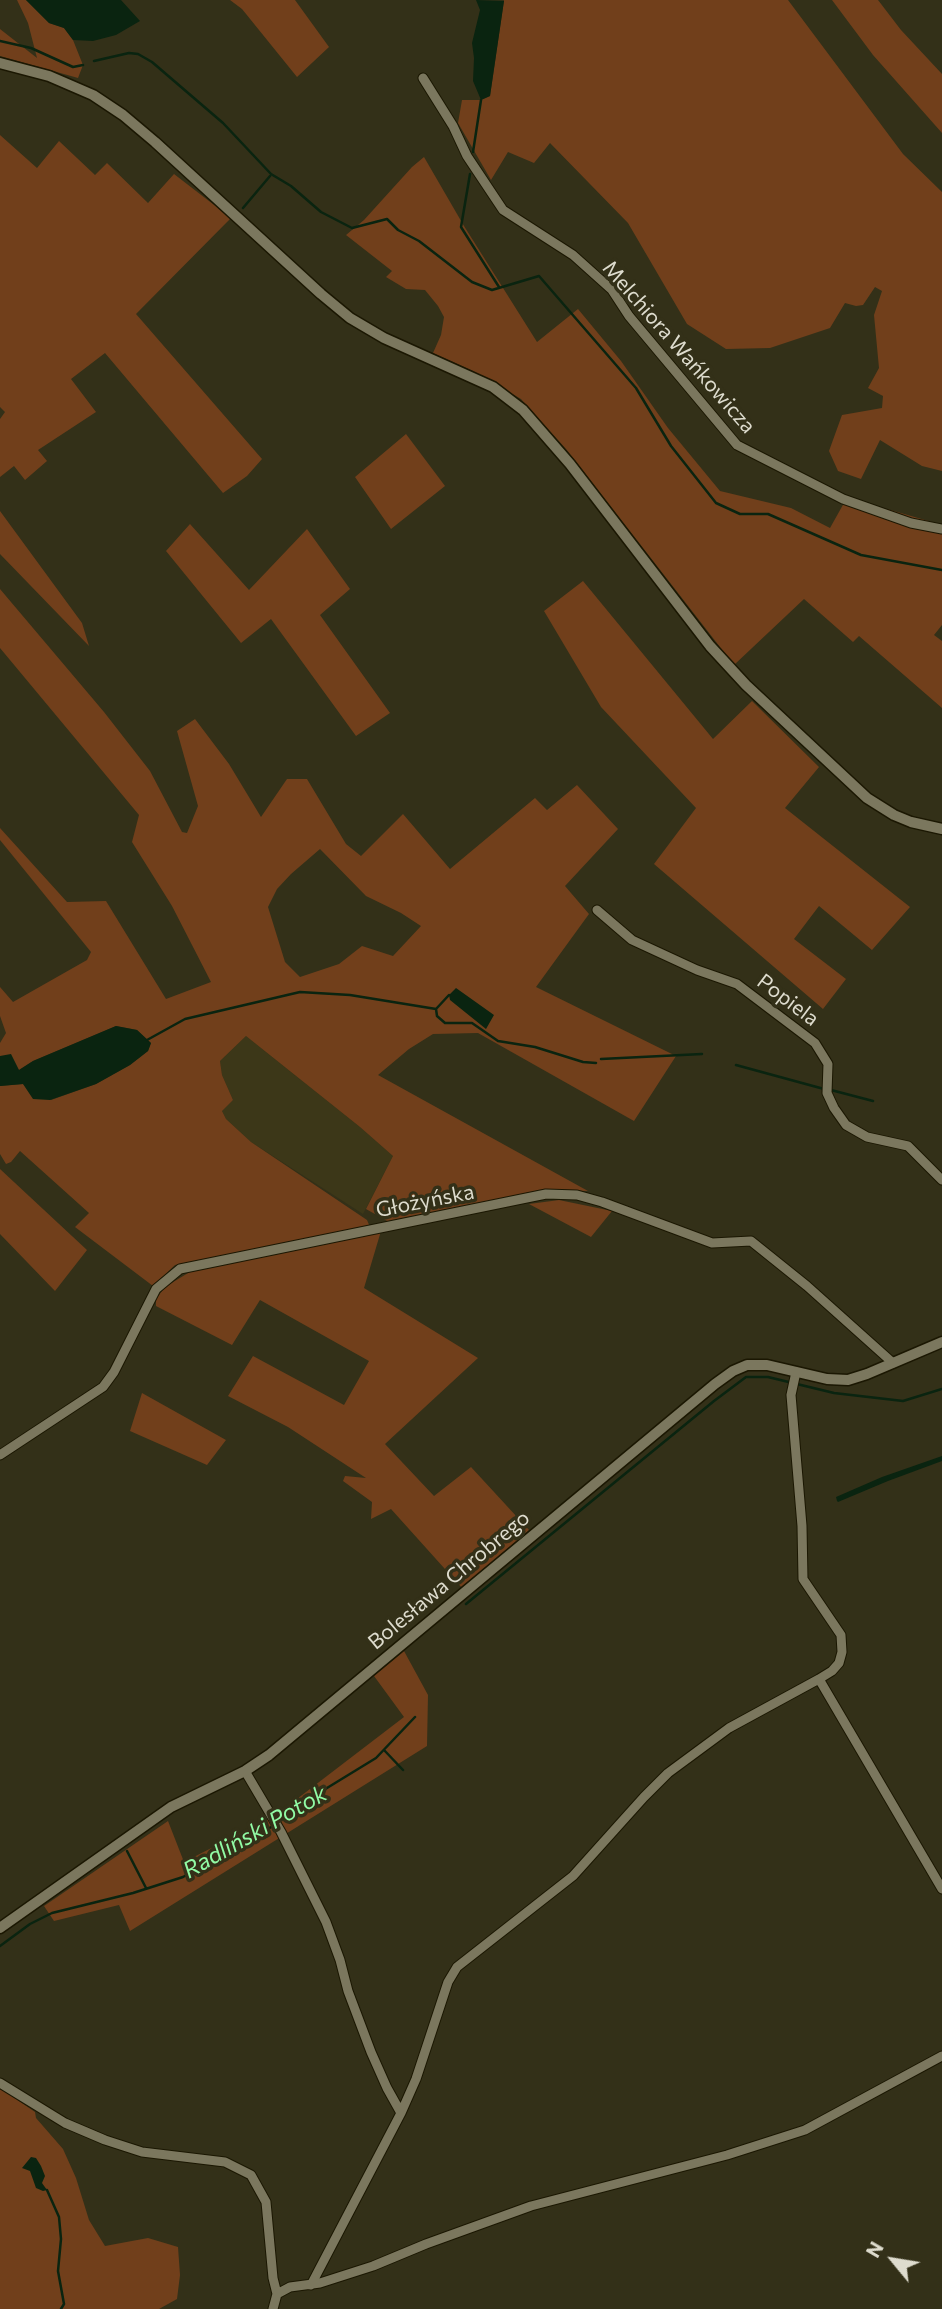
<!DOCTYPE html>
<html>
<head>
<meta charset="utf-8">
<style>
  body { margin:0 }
  #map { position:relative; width:942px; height:2309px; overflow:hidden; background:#333018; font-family:Commissioner,sans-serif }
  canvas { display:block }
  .north { position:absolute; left:858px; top:2225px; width:70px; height:70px; -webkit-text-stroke:5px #333018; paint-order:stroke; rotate:300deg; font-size:19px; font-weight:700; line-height:28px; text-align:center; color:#dedcce }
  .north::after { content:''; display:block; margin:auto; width:24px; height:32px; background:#dedcce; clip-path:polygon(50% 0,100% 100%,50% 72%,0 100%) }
</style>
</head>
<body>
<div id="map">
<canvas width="942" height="2309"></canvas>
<div class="north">N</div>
</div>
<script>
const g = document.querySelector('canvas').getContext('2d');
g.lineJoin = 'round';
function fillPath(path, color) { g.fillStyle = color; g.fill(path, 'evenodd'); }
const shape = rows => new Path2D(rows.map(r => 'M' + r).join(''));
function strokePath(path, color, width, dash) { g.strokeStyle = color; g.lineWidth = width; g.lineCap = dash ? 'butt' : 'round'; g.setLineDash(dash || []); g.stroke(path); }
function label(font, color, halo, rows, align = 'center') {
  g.font = font + ' Commissioner,sans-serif'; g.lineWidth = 7; g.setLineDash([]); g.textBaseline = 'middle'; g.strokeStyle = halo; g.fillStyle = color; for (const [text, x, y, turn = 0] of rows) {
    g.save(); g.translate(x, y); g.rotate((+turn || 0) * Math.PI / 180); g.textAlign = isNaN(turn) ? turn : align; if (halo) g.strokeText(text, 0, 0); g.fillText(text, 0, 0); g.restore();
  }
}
fillPath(shape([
  [246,1036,360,1127,393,1156,363,1214,251,1142,226,1119,222,1111,233,1100,222,1075,220,1061]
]), '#3c3718');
fillPath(shape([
  [17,0,26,0,49,23,64,28,73,40,83,65,78,78,0,56,0,29,37,58,28,23],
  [230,0,295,0,329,47,297,77,242,9],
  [504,0,788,0,903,154,942,192,942,471,922,466,880,440,861,479,838,471,829,451,842,415,882,408,883,396,868,388,879,368,874,315,882,291,875,287,863,305,856,306,845,303,830,328,770,348,726,349,687,324,628,223,550,143,534,163,508,152,491,180,458,123,462,100,481,100,490,96],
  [832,0,878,0,901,30,942,74,942,133,873,55],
  [0,135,37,168,59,141,95,175,107,163,148,203,174,174,231,218,136,314,262,459,247,476,223,493,105,353,71,379,96,412,38,450,47,461,25,480,14,466,0,477,0,419,5,412,0,407],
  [424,157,464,226,537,342,578,309,621,361,668,428,720,491,791,508,830,528,844,503,887,509,942,525,942,625,934,635,942,641,942,708,859,636,853,642,804,599,734,665,566,449,521,399,473,371,433,353,441,335,444,317,438,306,425,290,406,289,386,277,392,271,346,235,364,220,412,167],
  [406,434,445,486,391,529,355,477],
  [0,511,82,623,89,646,0,554],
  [190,524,249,590,307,529,350,589,320,615,390,713,356,736,271,619,241,643,166,551],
  [583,581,713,739,752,701,819,767,785,808,910,907,872,950,819,906,794,939,846,979,823,1009,654,864,696,808,601,707,544,611],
  [0,589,104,712,150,771,182,832,187,833,198,806,177,731,195,719,229,764,261,817,287,779,307,779,346,844,361,856,403,814,450,869,535,798,547,810,577,785,618,829,565,886,589,914,536,987,676,1056,634,1121,478,1033,433,1034,409,1049,378,1075,588,1191,540,1190,389,1222,366,1209,393,1156,360,1127,246,1036,220,1061,222,1075,233,1100,222,1111,226,1119,251,1142,367,1220,370,1227,175,1265,153,1286,75,1227,89,1213,20,1151,11,1162,6,1164,0,1154,0,1086,23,1084,51,1100,96,1084,130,1065,148,1051,151,1043,137,1030,116,1026,33,1061,19,1070,0,1056,0,1043,6,1033,0,1016,0,987,13,1002,87,960,91,952,0,840,0,828,67,902,106,901,166,999,211,982,172,906,132,842,139,815,0,648],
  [320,849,366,896,401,913,421,926,393,956,362,946,339,964,300,977,285,962,268,907,277,889,291,874],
  [0,1169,87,1250,55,1291,0,1234],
  [559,1200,612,1211,591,1237,529,1204],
  [381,1231,364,1288,478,1358,385,1444,434,1496,471,1467,529,1530,462,1588,391,1509,371,1519,372,1502,343,1481,345,1476,366,1478,288,1427,228,1396,253,1356,344,1405,369,1361,260,1300,232,1345,156,1306,156,1299,165,1287,193,1270],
  [142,1393,226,1440,207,1465,130,1431],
  [404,1651,428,1695,427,1746,130,1931,119,1905,54,1921,44,1906,168,1821,184,1862,276,1815,404,1717,374,1676],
  [0,2088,35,2112,36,2118,63,2149,76,2178,89,2220,105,2246,148,2238,178,2247,180,2275,177,2299,159,2309,0,2309]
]), '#713f1b');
fillPath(shape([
  [26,0,121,0,140,21,116,35,93,41,73,40,64,28,49,23],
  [476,0,504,1,490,96,481,100,473,81,474,58,472,43,480,10],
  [456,988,494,1015,486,1029,450,1000,449,995],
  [116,1026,137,1030,151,1043,148,1051,130,1065,96,1084,50,1100,33,1099,23,1084,0,1086,0,1056,11,1054,19,1070,33,1061],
  [942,1456,942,1461,888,1481,838,1502,837,1501,836,1497,882,1477],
  [31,2157,36,2158,41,2166,45,2176,42,2183,47,2190,43,2191,36,2188,30,2171,22,2168]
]), '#0a2410');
strokePath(shape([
  [0,41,31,48,73,67,83,65],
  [94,61,129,53,138,54,152,62,223,123,271,174,291,186,321,212,352,228,387,219,398,230,419,241,472,282,492,290,539,276,636,388,671,446,716,503,740,514,768,514,861,555,942,570],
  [473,152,481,100],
  [470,174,461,227,499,287],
  [243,208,270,176],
  [436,1009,449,995],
  [147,1040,185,1019,300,992,350,995,436,1009,437,1016,445,1023,472,1023,498,1041,535,1047,583,1062,596,1063],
  [601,1059,702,1054],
  [736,1065,824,1089],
  [831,1090,873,1101],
  [466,1604,714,1401,746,1377,768,1377,834,1393,903,1401,942,1389],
  [384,1750,403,1770],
  [278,1822,309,1799,376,1758,415,1717],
  [127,1851,146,1888],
  [0,1946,30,1924,52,1913,133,1893,183,1877,273,1826],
  [47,2190,59,2217,61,2239,58,2271,64,2304,61,2309]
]), '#0a2410', 2.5);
const minor = shape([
  [423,78,453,126,467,156,503,210,573,255,612,290,629,316,737,445,843,499,911,523,942,529],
  [597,910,632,940,697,970,737,984,815,1043,828,1064,827,1093,834,1108,846,1125,867,1137,908,1146,942,1180],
  [0,1455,103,1387,114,1372,156,1289,180,1269,546,1194,577,1195,602,1202,712,1243,751,1241,807,1286,893,1363],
  [819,1679,942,1889],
  [245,1771,281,1832,326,1922,340,1960,348,1991,371,2052,387,2088,401,2113],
  [0,2083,65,2123,105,2140,142,2152,225,2162,251,2175,266,2202,273,2278,277,2294,273,2309],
  [311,2285,401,2113,416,2079,448,1982,457,1967,573,1876,644,1797,668,1773,729,1728,819,1679,832,1671,839,1663,842,1652,841,1635,803,1579,802,1526,791,1395,796,1372],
  [277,2294,290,2287,320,2283,373,2266,426,2244,531,2206,727,2155,805,2130,942,2056]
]);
const tertiary = shape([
  [0,63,49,76,93,95,123,115,155,142,321,294,350,318,384,338,493,387,523,410,570,464,710,646,746,685,867,798,894,815,911,822,942,829],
  [0,1928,171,1807,245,1771,269,1755,715,1384,733,1371,747,1365,767,1365,827,1379,848,1380,867,1374,942,1342]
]);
strokePath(minor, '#1b1702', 11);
strokePath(tertiary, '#1b1702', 13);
strokePath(minor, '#7b775e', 9);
strokePath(tertiary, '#7b775e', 10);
label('21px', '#dedcce', '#333018', [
  ["Melchiora Wańkowicza",679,347,49],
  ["Popiela",788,1000,37],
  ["Głożyńska",425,1201,-11],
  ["Bolesława Chrobrego",449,1580,-40]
]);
label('italic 23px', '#91fba5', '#333018', [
  ["Radliński Potok",255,1832,-30]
]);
</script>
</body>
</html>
